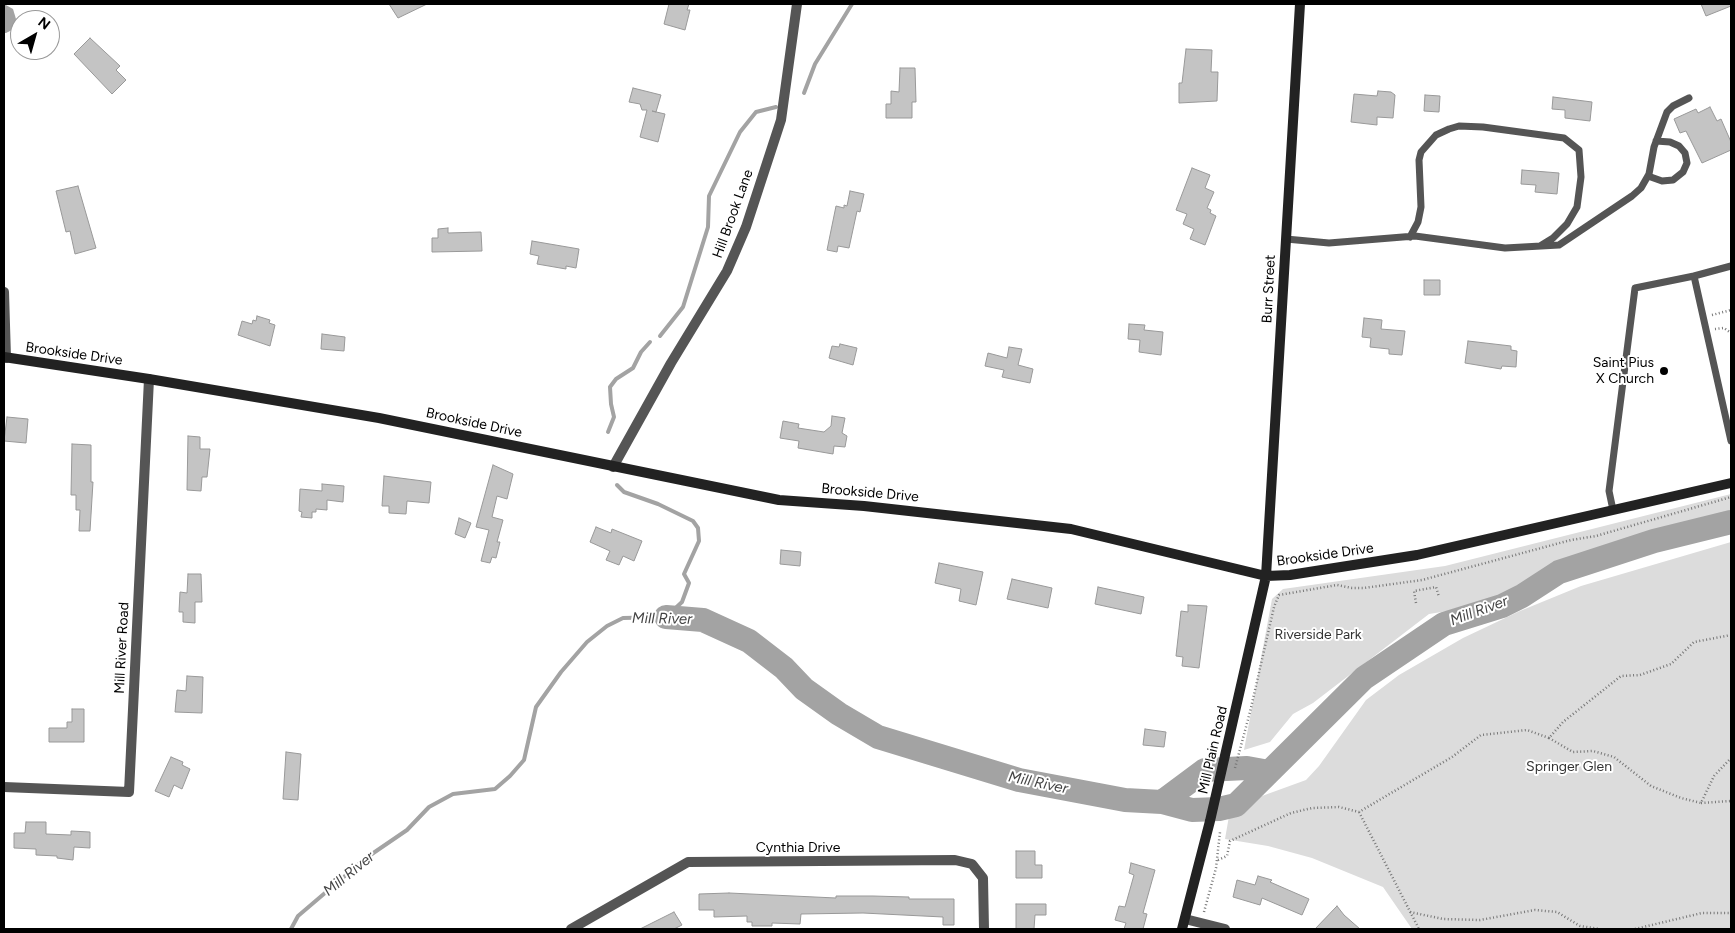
<!DOCTYPE html>
<html>
<head>
<meta charset="utf-8">
<style>
  body { margin:0 }
  #map { position:relative; width:1735px; height:933px; overflow:hidden; background:#fff; font-family:Figtree,sans-serif }
  canvas { display:block }
  .frame { position:absolute; inset:0; border:5px solid #000; pointer-events:none }
  .north { position:absolute; left:10px; top:10px; width:50px; height:50px; box-sizing:border-box; background:#fff; border:1px solid #999; border-radius:50%; rotate:38deg; font-size:14px; font-weight:700; line-height:20px; text-align:center; color:#000 }
  .north::after { content:''; display:block; margin:auto; width:18px; height:22px; background:#000; clip-path:polygon(50% 0,100% 100%,50% 72%,0 100%) }
</style>
</head>
<body>
<div id="map">
<canvas width="1735" height="933"></canvas>
<div class="frame"></div>
<div class="north">N</div>
</div>
<script>
const g = document.querySelector('canvas').getContext('2d');
g.lineJoin = 'round';
function fillPath(path, color) { g.fillStyle = color; g.fill(path, 'evenodd'); }
const shape = rows => new Path2D(rows.map(r => 'M' + r).join(''));
function strokePath(path, color, width, dash) { g.strokeStyle = color; g.lineWidth = width; g.lineCap = dash ? 'butt' : 'round'; g.setLineDash(dash || []); g.stroke(path); }
function label(font, color, halo, rows, align = 'center') {
  g.font = font + ' Figtree,sans-serif'; g.lineWidth = 4; g.setLineDash([]); g.textBaseline = 'middle'; g.strokeStyle = halo; g.fillStyle = color; for (const [text, x, y, turn = 0] of rows) {
    g.save(); g.translate(x, y); g.rotate((+turn || 0) * Math.PI / 180); g.textAlign = isNaN(turn) ? turn : align; if (halo) g.strokeText(text, 0, 0); g.fillText(text, 0, 0); g.restore();
  }
}
fillPath(shape([
  [1731,494,1731,514,1648,535,1597,553,1556,564,1511,594,1472,607,1429,614,1313,703,1293,714,1270,742,1244,750,1272,599,1283,589,1445,566],
  [1731,542,1731,929,1412,929,1383,887,1312,858,1268,846,1225,839,1229,816,1262,796,1306,780,1319,766,1366,700,1399,675,1463,638,1520,611,1581,586]
]), '#dcdcdc');
fillPath(shape([
  [4,4,13,9,16,19,12,30,6,33,4,33]
]), '#a3a3a3');
strokePath(shape([
  [804,93,815,64,852,4],
  [660,336,683,307,708,227,709,196,740,132,756,112,776,107],
  [608,432,614,417,611,404,610,387,616,379,633,368,641,352,650,342],
  [291,929,298,916,366,858,407,830,429,807,453,794,495,789,510,776,524,760,536,707,561,672,587,642,607,626,623,618,666,617,682,602,689,583,684,574,699,541,698,528,693,521,658,504,624,492,617,485]
]), '#a3a3a3', 4);
strokePath(shape([
  [666,617,703,620,749,641,784,668,804,689,839,714,878,737,1019,780,1125,800,1162,802,1192,810,1219,809,1236,805,1364,678,1444,624,1502,606,1522,596,1559,572,1654,541,1731,522],
  [1162,802,1205,770,1247,768,1269,772]
]), '#a3a3a3', 24);
const building = shape([
  [389,4,427,4,398,18,389,4],
  [669,4,689,4,687,10,690,10,685,30,664,24,669,4],
  [1701,4,1731,4,1731,6,1706,16,1701,4],
  [90,38,120,66,116,70,126,80,112,94,74,54,90,38],
  [1186,49,1212,50,1211,72,1218,72,1217,101,1179,103,1179,83,1182,83,1186,49],
  [900,68,915,68,916,102,912,102,912,118,886,118,886,104,891,104,891,91,899,92,900,68],
  [633,88,661,95,656,112,652,111,665,114,658,142,640,137,647,110,642,110,640,104,629,102,633,88],
  [1378,91,1391,92,1395,95,1393,118,1377,117,1377,125,1351,122,1354,94,1377,96,1378,91],
  [1425,95,1440,96,1439,112,1424,111,1425,95],
  [1553,97,1592,102,1590,121,1565,118,1565,110,1552,109,1553,97],
  [1710,107,1717,121,1721,119,1731,142,1731,150,1702,163,1686,131,1680,133,1674,119,1696,109,1698,113,1710,107],
  [1192,168,1210,175,1205,188,1214,192,1207,208,1211,210,1210,213,1216,216,1205,245,1190,239,1194,229,1183,224,1187,214,1176,210,1192,168],
  [1522,170,1559,173,1557,194,1535,192,1536,185,1521,184,1522,170],
  [78,186,96,248,75,254,70,231,66,232,56,191,78,186],
  [850,191,864,194,860,212,857,211,849,248,838,246,837,252,827,250,836,206,844,208,844,205,847,206,850,191],
  [448,228,448,233,481,232,482,251,432,252,432,238,438,238,438,229,448,228],
  [532,241,579,249,576,268,566,266,566,269,537,264,539,256,530,254,532,241],
  [1424,280,1440,280,1440,295,1424,295,1424,280],
  [257,316,270,320,269,323,275,325,270,346,238,335,242,321,252,324,253,320,256,321,257,316],
  [1364,318,1382,320,1381,329,1405,331,1402,355,1389,354,1389,349,1370,347,1371,338,1362,337,1364,318],
  [1129,324,1145,325,1144,330,1163,332,1161,355,1139,352,1140,340,1128,339,1129,324],
  [322,334,345,337,344,351,321,349,322,334],
  [1468,341,1511,346,1511,350,1517,351,1516,367,1502,366,1501,369,1465,363,1468,341],
  [840,344,857,348,853,365,829,358,832,346,839,347,840,344],
  [1009,347,1022,349,1018,365,1033,369,1030,383,1002,377,1004,370,985,366,988,353,1007,358,1009,347],
  [832,416,845,418,842,433,847,436,845,447,834,446,833,454,798,448,799,441,780,438,783,421,799,424,798,428,824,432,831,426,832,416],
  [7,417,28,419,26,443,4,441,7,417],
  [188,436,200,437,200,449,210,449,207,477,202,477,201,491,187,490,188,436],
  [72,444,91,445,91,482,93,482,90,531,79,531,80,510,76,510,76,495,71,495,72,444],
  [493,465,513,474,507,499,497,496,492,517,503,520,497,542,500,542,496,558,492,557,490,563,481,561,489,530,476,527,493,465],
  [384,476,431,482,429,503,407,501,406,514,389,513,389,506,382,506,384,476],
  [322,484,344,486,343,502,327,500,327,510,316,509,316,512,312,512,312,518,301,517,302,512,299,511,300,489,322,491,322,484],
  [459,518,471,523,465,538,455,534,459,518],
  [596,527,611,533,612,529,642,541,634,561,623,556,619,565,606,560,610,551,590,542,596,527],
  [781,550,801,552,800,566,780,564,781,550],
  [939,563,983,572,976,605,959,601,961,589,935,583,939,563],
  [188,574,201,574,202,602,195,602,195,623,183,622,183,612,179,612,180,592,187,593,188,574],
  [1012,579,1052,588,1048,608,1007,599,1012,579],
  [1098,587,1144,597,1141,614,1095,604,1098,587],
  [1188,605,1207,606,1199,668,1182,666,1183,657,1176,656,1181,611,1188,612,1188,605],
  [187,676,203,677,202,713,175,712,177,690,186,691,187,676],
  [72,709,84,709,84,742,49,742,49,728,67,728,67,722,72,722,72,709],
  [1145,729,1166,732,1164,747,1143,745,1145,729],
  [286,752,301,754,298,800,283,799,286,752],
  [171,757,183,762,182,765,190,769,182,789,174,785,169,797,155,791,171,757],
  [26,822,46,822,46,834,71,835,71,831,90,832,90,848,74,847,73,860,57,858,57,856,36,855,36,849,14,848,14,833,25,833,26,822],
  [1016,851,1035,851,1035,865,1042,865,1042,878,1016,878,1016,851],
  [1131,863,1155,870,1143,913,1147,914,1143,929,1124,929,1126,923,1115,920,1119,906,1125,907,1134,875,1129,873,1131,863],
  [1258,876,1272,880,1270,882,1309,899,1302,915,1262,898,1260,905,1233,897,1237,880,1255,885,1258,876],
  [729,893,836,898,836,896,873,896,909,897,909,899,954,899,954,925,943,925,943,917,863,913,801,914,800,924,772,923,772,926,752,926,752,922,747,922,747,916,714,917,714,910,699,910,699,894,729,893],
  [1016,904,1046,904,1046,915,1035,915,1034,929,1016,929,1016,904],
  [1337,906,1344,915,1360,929,1315,929,1337,906],
  [674,912,682,925,674,929,640,929,674,912]
]);
fillPath(building, '#c4c4c4');
strokePath(building, '#999', 1);
strokePath(shape([
  [1712,315,1731,310],
  [1715,329,1724,328,1731,333],
  [1416,603,1414,591,1436,587,1439,597],
  [1549,738,1573,752,1593,751,1614,757,1651,786,1681,798,1701,803,1714,776,1731,758],
  [1235,768,1250,712,1274,607,1279,595,1337,585,1352,588,1364,588,1422,580,1571,540,1596,536,1731,497],
  [1701,803,1731,801],
  [1359,812,1419,929],
  [1218,860,1227,856,1230,841,1291,813,1312,808,1339,807,1359,812,1452,757,1481,735,1527,730,1549,738,1563,722,1621,676,1640,675,1671,664,1694,642,1731,635],
  [1204,912,1216,868,1220,832],
  [1410,912,1443,919,1480,920,1535,910,1557,912,1580,926,1600,929],
  [1635,929,1702,913,1731,913]
]), '#777', 2.5, [1, 2.5]);
strokePath(shape([
  [1648,176,1662,181,1673,180,1683,172,1687,163,1685,153,1679,146,1670,142,1656,141],
  [1410,237,1418,222,1421,207,1419,160,1421,152,1436,135,1449,129,1459,126,1483,127,1564,138,1579,150,1581,177,1577,207,1567,224,1553,238,1540,246],
  [1286,239,1329,243,1415,236,1505,248,1559,245,1632,196,1641,188,1649,174,1654,147,1667,112,1673,106,1689,98],
  [1731,266,1694,276,1731,441],
  [1613,510,1609,491,1635,288,1694,276]
]), '#555', 7);
strokePath(shape([
  [4,292,6,358],
  [613,467,671,363,727,271,746,227,781,120,797,4],
  [4,787,129,792,149,379],
  [1185,919,1225,929],
  [571,929,688,862,955,860,972,864,983,878,984,929]
]), '#555', 10);
strokePath(shape([
  [4,357,149,379,379,418,779,500,864,506,1071,529,1266,576,1290,575,1417,555,1731,483],
  [1182,929,1210,821,1266,576,1300,4]
]), '#222', 10);
for (const [x, y, r, color] of [
  [1664,371,5,"#000"]
]) { const dot = new Path2D(); dot.arc(x, y, r, 0, 2 * Math.PI); g.fillStyle = color; g.fill(dot); strokePath(dot, '#fff', 2); }
label('14px', '#000', '#fff', [
  ["Hill Brook Lane",733,214,-70],
  ["Burr Street",1269,289,-87],
  ["Brookside Drive",74,354,8],
  ["Brookside Drive",474,423,12],
  ["Brookside Drive",870,493,5],
  ["Brookside Drive",1325,555,-8],
  ["Mill River Road",122,648,-87],
  ["Mill Plain Road",1213,750,-77],
  ["Cynthia Drive",798,848]
]);
label('14px', '#000', '#fff', [
  ["Saint Pius",1654,363],
  ["X Church",1654,379]
], 'right');
label('14px', '#333', '#fff', [
  ["Riverside Park",1318,635],
  ["Springer Glen",1569,767]
]);
label('italic 15px', '#444', '#fff', [
  ["Mill River",1479,611,-20],
  ["Mill River",662,619,1],
  ["Mill River",1038,783,12],
  ["Mill River",349,874,-39]
]);
</script>
</body>
</html>
